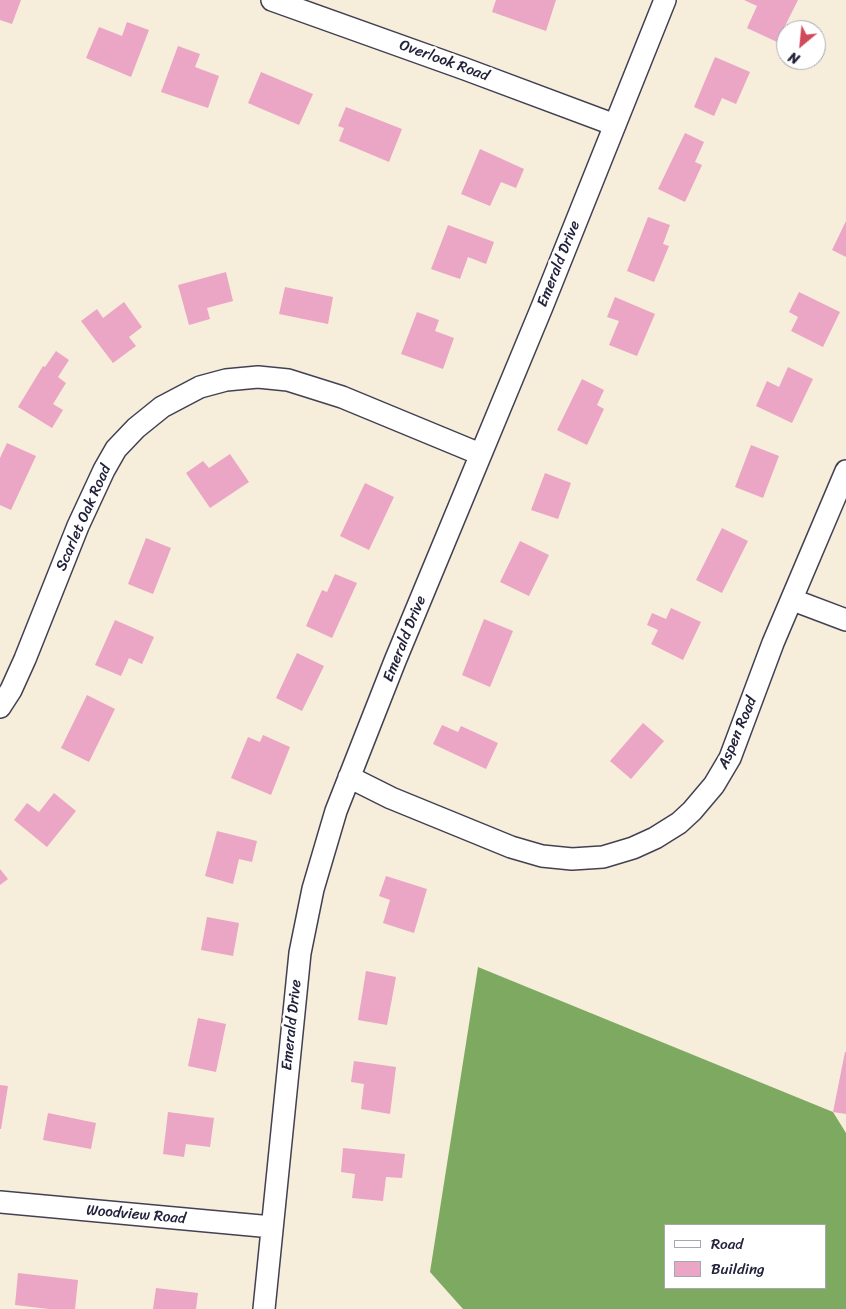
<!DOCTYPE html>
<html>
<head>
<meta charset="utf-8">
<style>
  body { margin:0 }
  #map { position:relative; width:846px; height:1309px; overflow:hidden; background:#f6eedb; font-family:Sriracha,sans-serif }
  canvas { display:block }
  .legend { position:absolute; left:664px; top:1224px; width:162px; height:65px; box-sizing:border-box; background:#fff; border:1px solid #a7a7b1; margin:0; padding:6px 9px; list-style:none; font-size:15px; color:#22223b }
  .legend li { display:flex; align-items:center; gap:10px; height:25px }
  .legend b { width:25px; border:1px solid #a7a7b1 }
  .north { position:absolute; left:776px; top:20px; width:50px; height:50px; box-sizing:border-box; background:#fff; border:1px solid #a7a7b1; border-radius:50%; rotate:208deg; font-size:14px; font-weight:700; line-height:20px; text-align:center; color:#22223b }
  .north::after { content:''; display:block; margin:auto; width:18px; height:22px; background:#d1495b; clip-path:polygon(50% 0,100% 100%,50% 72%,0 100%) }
</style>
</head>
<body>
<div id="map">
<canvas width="846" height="1309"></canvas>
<ul class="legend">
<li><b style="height:6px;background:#fff"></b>Road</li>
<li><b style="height:14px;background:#eba5c5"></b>Building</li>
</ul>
<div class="north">N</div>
</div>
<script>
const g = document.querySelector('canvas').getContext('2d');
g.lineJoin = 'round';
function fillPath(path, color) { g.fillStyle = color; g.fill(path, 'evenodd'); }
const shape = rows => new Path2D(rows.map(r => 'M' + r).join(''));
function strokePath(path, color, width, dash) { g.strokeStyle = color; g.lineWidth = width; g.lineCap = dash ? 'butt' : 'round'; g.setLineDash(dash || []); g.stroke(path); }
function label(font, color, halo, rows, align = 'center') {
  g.font = font + ' Sriracha,sans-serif'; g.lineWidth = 5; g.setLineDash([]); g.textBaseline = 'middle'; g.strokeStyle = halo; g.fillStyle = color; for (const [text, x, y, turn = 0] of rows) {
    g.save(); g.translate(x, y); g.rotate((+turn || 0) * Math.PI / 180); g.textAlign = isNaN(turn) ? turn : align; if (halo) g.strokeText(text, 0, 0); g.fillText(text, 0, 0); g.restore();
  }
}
fillPath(shape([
  [478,967,833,1112,846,1133,846,1309,463,1309,430,1272],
  [665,1225,825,1225,825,1288,665,1288]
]), '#7ea960');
fillPath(shape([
  [0,0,21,0,12,24,0,20],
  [496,0,556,0,546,31,492,12],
  [744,0,798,0,777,42,747,28,757,6],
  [127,22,149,30,131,77,86,58,99,27,122,36],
  [178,46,200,54,195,67,219,76,208,108,161,92],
  [715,57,750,72,736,104,722,98,714,116,694,107],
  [261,72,313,94,299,125,248,103],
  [346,107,402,129,389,162,339,141,344,128,338,126],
  [685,133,704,142,695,162,702,165,685,202,658,189],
  [480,149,524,169,516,188,501,182,490,206,461,194],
  [648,217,670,225,663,244,669,246,654,282,627,271],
  [846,221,846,257,832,250],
  [448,225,494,242,486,264,468,257,460,279,431,269],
  [226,272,233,301,207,308,210,319,189,325,178,285],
  [285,287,333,297,328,324,279,314],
  [799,292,840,312,823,347,791,331,798,317,789,312],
  [615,297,655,314,637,356,609,345,619,321,607,317],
  [124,302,142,327,129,337,136,346,113,363,81,321,97,309,103,318],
  [417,312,439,320,435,331,454,338,443,369,401,354],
  [56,351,69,360,58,377,66,383,53,404,63,410,52,428,18,407,43,366,45,367],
  [788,367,813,379,792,423,756,406,767,381,779,387],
  [582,379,604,390,597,405,604,409,587,445,557,430],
  [7,443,36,456,11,510,0,505,0,458],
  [751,445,779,456,763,498,735,487],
  [230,454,249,482,210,508,186,473,203,461,209,468],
  [545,473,571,483,558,519,531,510],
  [365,483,394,497,369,550,340,536],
  [722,528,748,541,722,593,696,580],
  [146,538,171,548,153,594,128,584],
  [520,541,549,555,529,596,500,582],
  [335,574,357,583,332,638,306,626,322,590,327,592],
  [671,608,701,622,683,660,651,644,658,630,647,625,652,613,666,619],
  [484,619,513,631,490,687,462,675],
  [115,620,154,637,142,664,129,658,121,676,95,665],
  [297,653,324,666,302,711,276,698],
  [87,695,115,709,89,762,61,748],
  [643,723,664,741,631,779,610,761],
  [442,725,458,732,461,726,498,743,486,769,433,744],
  [263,735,290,747,271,795,231,778,248,737,260,742],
  [54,793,76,811,47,847,14,820,27,803,39,812],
  [217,831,257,841,252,862,239,859,233,884,205,876],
  [0,869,8,879,0,885],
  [386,876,427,889,414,933,383,923,390,900,379,896],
  [207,917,239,923,233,956,201,950],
  [366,971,396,977,387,1025,358,1020],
  [198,1018,226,1024,216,1072,188,1066],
  [845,1052,846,1052,846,1114,833,1112],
  [354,1061,396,1067,390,1114,361,1109,364,1084,351,1082],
  [0,1085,8,1086,1,1129,0,1129],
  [168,1112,214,1118,210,1147,186,1144,184,1157,163,1154],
  [48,1113,96,1123,91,1149,43,1140],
  [343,1148,405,1154,402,1178,386,1177,383,1201,352,1198,355,1174,341,1172],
  [18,1273,78,1280,75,1309,49,1309,15,1305],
  [156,1288,198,1293,196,1309,153,1309]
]), '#eba5c5');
const street = shape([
  [272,0,465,69,615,125],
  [793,600,846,620],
  [0,707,11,690,25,659,78,526,104,470,116,449,136,428,162,407,200,387,226,380,258,377,288,380,342,397,480,454],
  [349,777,391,798,511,847,542,856,572,859,603,857,633,848,655,838,679,823,692,811,714,785,730,758,773,643,846,471],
  [0,1202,272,1227],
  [264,1309,300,953,313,889,336,811,395,661,542,307,665,0]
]);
strokePath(street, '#424153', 24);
strokePath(street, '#fff', 21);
label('15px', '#22223b', '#fff', [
  ["Overlook Road",444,61,20],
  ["Emerald Drive",559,264,-68],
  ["Scarlet Oak Road",84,518,-66],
  ["Emerald Drive",405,639,-68],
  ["Aspen Road",738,733,-67],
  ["Emerald Drive",292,1025,-84],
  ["Woodview Road",136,1215,5]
]);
</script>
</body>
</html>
